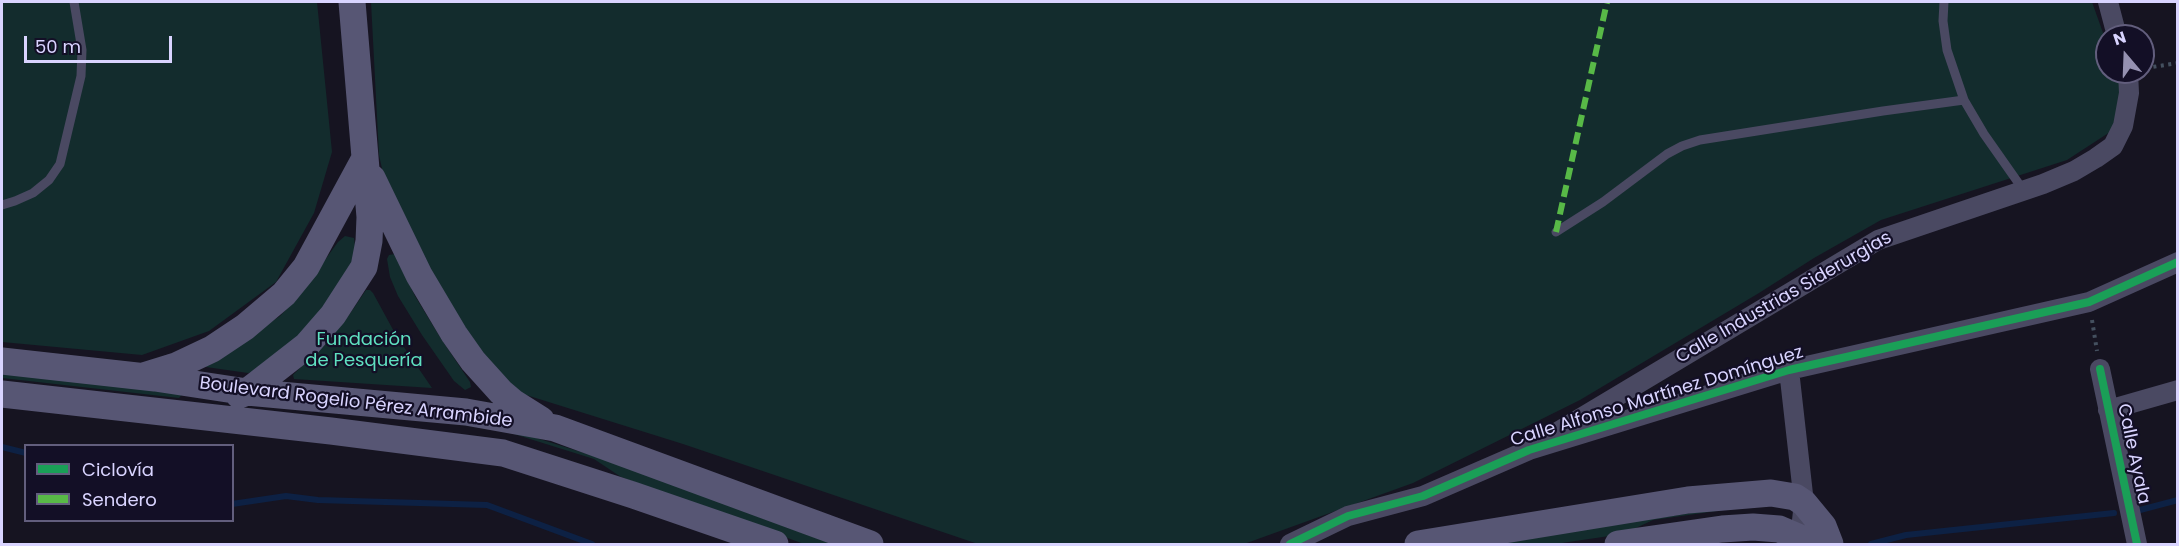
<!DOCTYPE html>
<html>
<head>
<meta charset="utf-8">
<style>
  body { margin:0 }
  #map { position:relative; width:2179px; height:546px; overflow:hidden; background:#161421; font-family:Poppins,sans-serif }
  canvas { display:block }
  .frame { position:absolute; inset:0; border:3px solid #d9d4ff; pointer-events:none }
  .legend { position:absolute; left:24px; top:444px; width:210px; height:78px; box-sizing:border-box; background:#130f26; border:2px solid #625e7d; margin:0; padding:8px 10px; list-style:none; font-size:18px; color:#d9d4ff }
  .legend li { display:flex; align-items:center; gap:12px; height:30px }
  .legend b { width:30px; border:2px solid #625e7d }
  .north { position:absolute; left:2095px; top:24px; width:60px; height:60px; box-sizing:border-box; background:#130f26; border:2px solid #625e7d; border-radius:50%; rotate:341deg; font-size:16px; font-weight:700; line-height:24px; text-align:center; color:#d9d4ff }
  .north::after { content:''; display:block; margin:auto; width:21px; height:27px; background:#9591b1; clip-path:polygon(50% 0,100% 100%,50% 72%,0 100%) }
  .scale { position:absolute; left:24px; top:36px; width:148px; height:27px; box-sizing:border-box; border:3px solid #d9d4ff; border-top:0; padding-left:8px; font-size:18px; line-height:21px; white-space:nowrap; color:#d9d4ff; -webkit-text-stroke:4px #130f26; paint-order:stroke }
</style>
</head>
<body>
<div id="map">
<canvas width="2179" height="546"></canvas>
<div class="frame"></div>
<ul class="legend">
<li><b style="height:8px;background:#1a9f57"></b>Ciclovía</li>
<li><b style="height:8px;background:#58b947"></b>Sendero</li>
</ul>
<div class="north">N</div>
<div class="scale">50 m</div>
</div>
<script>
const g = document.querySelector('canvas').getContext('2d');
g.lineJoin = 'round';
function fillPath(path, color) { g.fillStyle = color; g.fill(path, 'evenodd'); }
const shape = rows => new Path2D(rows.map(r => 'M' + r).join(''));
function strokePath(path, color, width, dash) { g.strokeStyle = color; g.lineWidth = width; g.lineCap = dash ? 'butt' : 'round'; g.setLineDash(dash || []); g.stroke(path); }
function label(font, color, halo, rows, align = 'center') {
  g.font = font + ' Poppins,sans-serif'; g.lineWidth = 4.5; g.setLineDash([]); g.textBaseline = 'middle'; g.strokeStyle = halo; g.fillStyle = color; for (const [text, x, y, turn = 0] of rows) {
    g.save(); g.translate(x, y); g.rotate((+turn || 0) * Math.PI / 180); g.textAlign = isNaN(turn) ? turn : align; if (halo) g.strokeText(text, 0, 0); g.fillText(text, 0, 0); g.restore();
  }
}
fillPath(shape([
  [2,2,317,2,332,152,314,213,276,282,209,331,142,355,2,342],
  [371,2,2092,2,2107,44,2107,72,2117,72,2119,77,2120,117,2110,132,2067,160,1881,220,1814,258,1759,293,1580,400,1413,483,1244,544,978,544,683,444,523,394,488,363,450,309,385,182,379,155],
  [345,236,354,238,357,262,321,319,253,372,248,373,206,367,205,365,280,316,298,297,338,242],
  [395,254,415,296,440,337,470,382,471,387,465,390,454,381,422,335,398,296,390,277,387,259,389,255],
  [366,290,370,290,373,293,397,337,432,388,294,379,293,375,327,341,349,315],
  [2,371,184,392,179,398,2,378],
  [514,431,597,457,841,544,804,544,621,477,594,459,514,434],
  [1731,507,1731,509,1653,520,1623,534,1555,544,1484,544]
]), '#132c2d');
strokePath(shape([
  [2,447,26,453],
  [232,504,286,496,318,500,487,505,592,544],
  [2140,510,2178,500],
  [1871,544,1906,535,2114,513]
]), '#0d2144', 6);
strokePath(shape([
  [2146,68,2178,63],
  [2092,320,2097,351]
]), '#44505f', 4, [3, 4.5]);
strokePath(shape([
  [1944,2,1943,21,1947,50,1964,100,1984,134,2024,191],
  [2,205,15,201,33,193,49,180,60,164,81,76,82,50,74,2],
  [1556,232,1603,202,1667,154,1682,146,1700,140,1883,111,1964,100]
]), '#4a4962', 9);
strokePath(shape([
  [2108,2,2117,36],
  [2100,369,2137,544],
  [1789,370,1804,503,1800,538],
  [2108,410,2178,390],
  [1554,434,1878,240,2043,184,2074,171,2096,158,2113,146,2123,126,2129,93,2128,72],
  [1290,544,1348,516,1423,496,1529,450,1789,370,2089,302,2178,262]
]), '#4a4962', 20);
strokePath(shape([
  [372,178,419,275,454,334,473,361,501,392,514,403,541,420],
  [2,361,155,378,247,392,466,412,555,428,870,544],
  [147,375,176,366,212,349,245,327,284,294,306,267,364,160],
  [2,394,331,431,503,453,633,495,775,544],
  [239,395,247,392,306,346,333,315,364,267,369,241,370,217,352,2],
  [1418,544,1688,500,1771,493,1795,497,1804,503,1823,526,1830,544],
  [1618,544,1722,529,1753,527,1779,529,1800,538,1808,544]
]), '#575674', 27);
strokePath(shape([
  [1556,232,1607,2]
]), '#58b947', 6, [12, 6]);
strokePath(shape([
  [2100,369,2137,544],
  [1290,544,1348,516,1423,496,1529,450,1789,370,2089,302,2178,262]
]), '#1a9f57', 8);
label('18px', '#d9d4ff', '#130f26', [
  ["Calle Industrias Siderurgias",1784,298,-30],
  ["Calle Alfonso Martínez Domínguez",1657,397,-17],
  ["Boulevard Rogelio Pérez Arrambide",356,403,7],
  ["Calle Ayala",2133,454,78]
]);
label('18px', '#5fe0c0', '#130f26', [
  ["Fundación",364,340],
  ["de Pesquería",364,361]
]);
</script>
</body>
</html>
